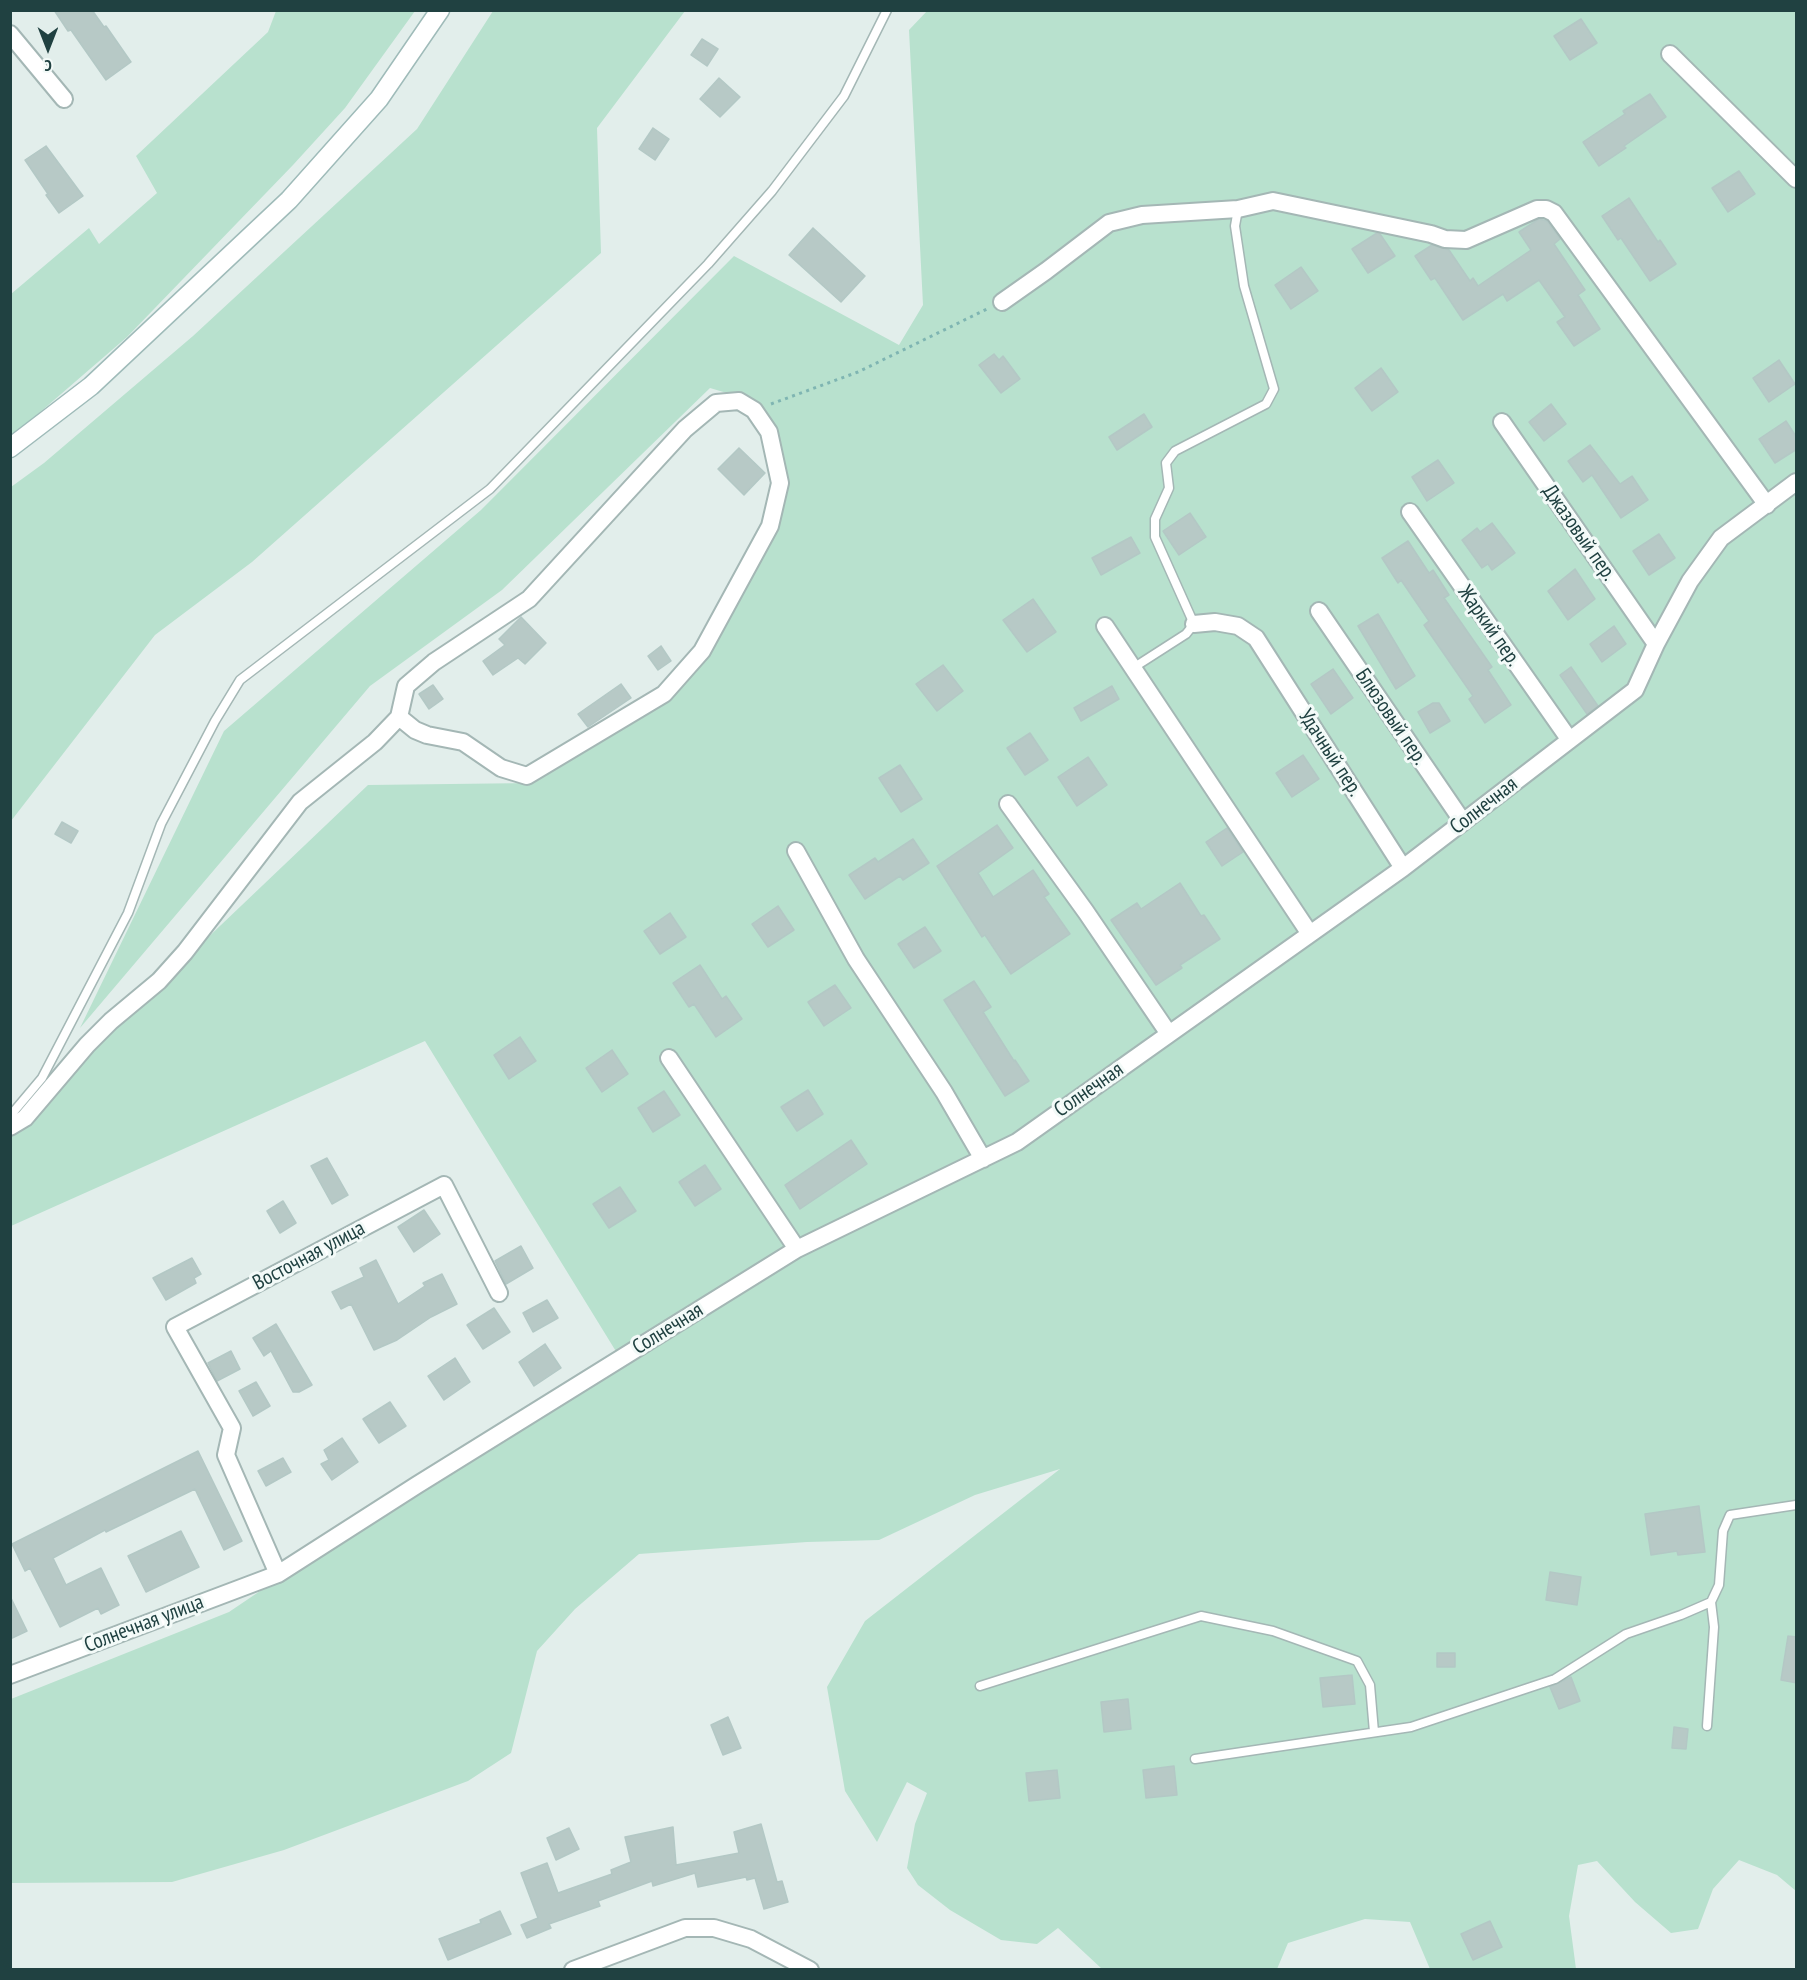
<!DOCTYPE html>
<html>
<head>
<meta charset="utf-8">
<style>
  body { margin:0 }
  #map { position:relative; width:1807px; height:1980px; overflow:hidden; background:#e2eeeb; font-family:"PT Sans Narrow",sans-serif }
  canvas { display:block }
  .frame { position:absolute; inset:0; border:12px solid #204141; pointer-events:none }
  .north { position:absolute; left:18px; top:18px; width:60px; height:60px; -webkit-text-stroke:4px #f3faf8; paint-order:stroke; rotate:180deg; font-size:16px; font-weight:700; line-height:24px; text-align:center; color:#204141 }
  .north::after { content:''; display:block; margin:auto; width:21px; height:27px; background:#204141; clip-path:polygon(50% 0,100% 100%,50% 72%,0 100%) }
</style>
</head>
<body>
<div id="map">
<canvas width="1807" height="1980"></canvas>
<div class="frame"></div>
<div class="north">С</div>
</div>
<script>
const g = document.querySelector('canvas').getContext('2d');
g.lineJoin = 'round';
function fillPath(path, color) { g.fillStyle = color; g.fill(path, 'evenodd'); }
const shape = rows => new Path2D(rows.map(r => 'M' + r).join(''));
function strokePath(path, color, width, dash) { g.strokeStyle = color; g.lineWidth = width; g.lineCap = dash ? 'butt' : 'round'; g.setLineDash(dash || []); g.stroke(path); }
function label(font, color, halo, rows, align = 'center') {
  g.font = font + ' "PT Sans Narrow",sans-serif'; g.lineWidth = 6; g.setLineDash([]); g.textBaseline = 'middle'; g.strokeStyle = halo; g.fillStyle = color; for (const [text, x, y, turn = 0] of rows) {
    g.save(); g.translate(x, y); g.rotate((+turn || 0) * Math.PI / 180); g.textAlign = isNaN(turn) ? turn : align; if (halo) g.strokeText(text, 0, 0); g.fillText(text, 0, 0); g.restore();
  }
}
fillPath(shape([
  [276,11,415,11,345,108,293,165,127,337,24,426,11,435,11,294,89,228,99,244,157,193,136,156,268,32],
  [493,11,685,11,597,128,601,253,252,562,155,635,11,821,11,487,44,463,193,336,417,129],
  [927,11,1796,11,1796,1891,1777,1875,1739,1860,1713,1889,1698,1929,1671,1933,1635,1902,1597,1861,1578,1865,1569,1916,1576,1969,1430,1969,1410,1922,1365,1919,1288,1943,1277,1969,1102,1969,1058,1928,1037,1944,1001,1940,950,1910,918,1885,907,1868,915,1824,927,1793,907,1782,877,1842,845,1791,827,1687,865,1621,1060,1469,975,1495,879,1540,807,1542,639,1554,575,1609,537,1651,511,1753,468,1781,284,1850,172,1882,11,1883,11,1699,229,1612,417,1485,523,1426,625,1366,425,1041,11,1226,11,1125,368,785,533,783,705,656,774,493,757,402,710,388,502,590,370,686,80,1028,224,731,481,510,734,256,899,345,923,305,909,30]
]), '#b8e1ce');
const building = shape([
  [54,10,92,10,104,27,106,26,131,62,106,80,71,30,68,31,54,10],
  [1581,19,1597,43,1570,60,1554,36,1581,19],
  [702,39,718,49,707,66,691,55,702,39],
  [719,78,740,97,720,117,700,99,719,78],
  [1650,94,1666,117,1624,146,1626,148,1599,166,1583,142,1625,114,1623,111,1650,94],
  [653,128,669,139,655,160,639,149,653,128],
  [46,146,83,196,59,213,46,195,48,194,25,160,46,146],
  [1739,171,1755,194,1728,212,1712,188,1739,171],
  [1629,198,1658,242,1660,240,1676,264,1650,281,1621,238,1618,240,1602,216,1629,198],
  [1539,219,1547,221,1560,239,1554,244,1585,290,1578,295,1600,329,1574,346,1557,322,1565,317,1539,280,1507,301,1503,294,1463,320,1435,278,1431,280,1415,256,1432,245,1449,250,1470,281,1473,278,1478,286,1531,250,1519,232,1539,219],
  [813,228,865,276,841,302,789,255,813,228],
  [1377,233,1380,234,1395,256,1368,273,1352,249,1377,233],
  [1301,267,1318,291,1291,309,1275,285,1301,267],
  [994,354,999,360,1003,356,1020,379,1001,393,979,365,994,354],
  [1779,360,1795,384,1769,402,1753,378,1779,360],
  [1381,368,1398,392,1372,411,1355,388,1381,368],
  [1551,404,1566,424,1544,441,1529,422,1551,404],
  [1144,414,1152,427,1117,450,1109,437,1144,414],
  [1786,421,1797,438,1797,449,1775,463,1759,439,1786,421],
  [1590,445,1620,484,1632,476,1648,500,1621,518,1592,475,1583,482,1568,461,1590,445],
  [739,448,765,473,744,495,718,469,739,448],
  [1438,460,1454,483,1427,501,1412,477,1438,460],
  [1190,513,1206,537,1179,555,1163,531,1190,513],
  [1492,523,1515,553,1492,570,1488,564,1482,568,1462,540,1477,528,1480,532,1492,523],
  [1659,534,1675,558,1649,575,1633,551,1659,534],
  [1131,537,1140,553,1101,575,1092,558,1131,537],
  [1408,541,1429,573,1433,570,1449,595,1444,598,1492,667,1488,670,1511,705,1485,723,1469,699,1473,696,1424,625,1429,621,1401,580,1398,583,1382,558,1408,541],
  [1575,569,1595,599,1568,620,1548,591,1575,569],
  [1033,599,1056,632,1027,652,1003,620,1033,599],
  [1378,614,1415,676,1396,689,1358,626,1378,614],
  [521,617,546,643,525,664,518,658,493,675,483,661,505,645,499,639,521,617],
  [1614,626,1626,644,1602,662,1590,644,1614,626],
  [661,646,671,661,658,670,648,656,661,646],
  [943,665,963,691,937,711,916,684,943,665],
  [1571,667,1598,706,1587,714,1560,675,1571,667],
  [1333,669,1353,698,1331,714,1311,684,1333,669],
  [621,684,631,698,588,727,578,714,621,684],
  [433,685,443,699,429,709,419,694,433,685],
  [1112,686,1119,699,1081,721,1074,708,1112,686],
  [1433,703,1439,703,1450,721,1430,733,1418,712,1433,703],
  [1030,733,1048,760,1025,775,1007,748,1030,733],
  [1303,755,1319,779,1292,797,1276,773,1303,755],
  [1088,757,1107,785,1077,806,1058,777,1088,757],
  [900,765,922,799,901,812,879,778,900,765],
  [62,822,78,831,71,843,55,834,62,822],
  [997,825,1013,848,978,873,993,897,1033,870,1049,894,1044,897,1070,934,1011,974,985,935,982,937,937,866,997,825],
  [1227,828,1243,852,1222,866,1206,842,1227,828],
  [913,839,929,863,903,880,900,876,865,899,849,875,875,858,878,862,913,839],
  [1180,883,1201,916,1204,915,1220,939,1180,965,1182,968,1156,985,1111,920,1137,903,1141,909,1180,883],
  [778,906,794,930,768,947,752,924,778,906],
  [670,913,686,937,660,954,644,931,670,913],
  [925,927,941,951,914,968,898,944,925,927],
  [700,965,722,999,726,996,742,1019,716,1037,694,1004,689,1007,673,983,700,965],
  [974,981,991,1007,983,1012,1014,1061,1015,1060,1029,1081,1005,1096,944,1000,974,981],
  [835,985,851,1008,824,1026,808,1002,835,985],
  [520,1037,536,1061,509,1079,494,1055,520,1037],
  [612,1050,628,1074,602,1092,586,1068,612,1050],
  [808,1090,823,1114,797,1131,781,1107,808,1090],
  [664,1091,680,1115,653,1132,638,1108,664,1091],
  [851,1140,867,1164,800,1209,785,1185,851,1140],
  [327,1158,348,1195,332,1204,311,1166,327,1158],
  [705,1165,721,1189,695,1206,679,1182,705,1165],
  [620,1187,636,1211,609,1228,593,1204,620,1187],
  [283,1201,296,1223,280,1233,267,1211,283,1201],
  [424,1210,440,1234,414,1252,398,1227,424,1210],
  [521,1246,533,1268,506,1284,495,1261,521,1246],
  [192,1258,201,1274,194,1278,196,1283,166,1300,153,1278,192,1258],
  [376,1260,398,1304,425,1286,423,1283,442,1274,457,1304,431,1317,397,1340,374,1350,351,1304,341,1309,332,1292,364,1277,360,1268,376,1260],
  [547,1300,558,1318,533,1332,523,1313,547,1300],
  [494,1308,510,1332,483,1349,467,1325,494,1308],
  [276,1324,312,1385,299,1392,293,1392,271,1351,264,1356,253,1338,276,1324],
  [545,1344,561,1368,534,1386,519,1362,545,1344],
  [231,1351,240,1369,217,1381,208,1363,231,1351],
  [455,1358,470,1382,444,1400,428,1376,455,1358],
  [256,1382,270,1406,253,1416,239,1391,256,1382],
  [390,1402,406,1426,379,1443,363,1419,390,1402],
  [342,1438,358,1462,332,1480,321,1464,329,1460,324,1450,342,1438],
  [198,1451,242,1541,224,1550,195,1489,106,1532,105,1530,53,1558,66,1585,101,1568,119,1605,101,1614,98,1608,60,1627,30,1568,25,1571,12,1544,198,1451],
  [283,1458,291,1472,266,1486,258,1471,283,1458],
  [1699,1506,1705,1552,1678,1555,1677,1551,1651,1555,1645,1514,1699,1506],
  [181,1531,199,1567,146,1592,128,1556,181,1531],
  [1550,1572,1581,1577,1577,1605,1546,1600,1550,1572],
  [10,1596,27,1631,10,1639,10,1596],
  [1788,1636,1797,1637,1797,1683,1781,1680,1788,1636],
  [1437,1653,1455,1653,1455,1667,1437,1667,1437,1653],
  [1352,1675,1355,1704,1323,1707,1320,1678,1352,1675],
  [1571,1677,1580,1701,1559,1709,1550,1687,1571,1677],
  [1128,1699,1131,1729,1104,1732,1101,1702,1128,1699],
  [728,1717,741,1748,723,1755,711,1725,728,1717],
  [1674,1727,1688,1729,1686,1749,1672,1748,1674,1727],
  [1174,1766,1177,1795,1146,1798,1143,1770,1174,1766],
  [1057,1770,1060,1798,1029,1801,1026,1773,1057,1770],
  [761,1824,777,1882,782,1881,788,1902,764,1909,755,1878,747,1880,746,1877,698,1887,695,1873,653,1886,652,1881,598,1901,600,1906,549,1924,551,1928,527,1938,521,1925,538,1918,521,1873,547,1863,558,1893,612,1874,611,1870,631,1862,625,1837,673,1827,676,1865,739,1853,734,1832,761,1824],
  [569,1828,579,1849,556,1860,547,1838,569,1828],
  [500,1911,511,1934,448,1960,439,1939,481,1923,480,1920,500,1911],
  [1490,1921,1502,1947,1473,1960,1461,1934,1490,1921]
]);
fillPath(building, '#b7c9c6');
strokePath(building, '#b3c8c5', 1.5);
const service = shape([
  [1133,668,1186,634,1194,624,1155,537,1155,519,1169,488,1166,463,1175,451,1266,404,1274,389,1244,286,1235,226,1238,209],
  [10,1116,42,1078,128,913,161,824,215,721,240,680,490,489,708,264,772,191,844,96,887,10],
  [980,1686,1201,1616,1273,1631,1357,1661,1370,1685,1374,1732],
  [1707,1726,1714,1627,1711,1602],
  [1195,1759,1411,1727,1555,1679,1626,1634,1681,1615,1711,1602,1719,1585,1723,1531,1730,1515,1796,1505]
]);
const minor = shape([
  [10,34,64,99],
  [1670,54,1796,179],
  [1002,302,1046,271,1109,223,1142,215,1238,209,1273,201,1431,234,1445,239,1466,240,1537,209,1546,209,1554,213,1767,505],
  [1502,422,1656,644],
  [1410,512,1569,739],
  [1319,611,1463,822],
  [1194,624,1215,622,1238,626,1256,638,1403,868],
  [1105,626,1310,934],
  [1008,804,1086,912,1169,1034],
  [796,851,856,959,944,1092,983,1159],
  [669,1058,797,1249],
  [10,1127,25,1118,87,1045,111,1021,159,981,185,952,300,802,375,742,399,717,406,686,434,662,529,599,685,429,716,403,739,401,754,410,769,432,780,483,770,526,702,651,664,694,527,776,501,768,463,742,427,735,415,730,399,717],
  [278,1574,226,1455,232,1428,175,1327,444,1185,499,1293],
  [10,1675,278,1574,417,1485,797,1249,1017,1142,1403,868,1635,690,1656,644,1690,581,1721,538,1796,482],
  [573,1970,685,1928,714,1928,751,1939,810,1970]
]);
const secondary = shape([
  [10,448,91,386,289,200,379,99,440,10]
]);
strokePath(service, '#a4b7b5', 11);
strokePath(minor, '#a4b7b5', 20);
strokePath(secondary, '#9fbbb9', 21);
strokePath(shape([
  [771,404,858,372,987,309]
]), '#7fb5b2', 3, [3, 4.5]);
strokePath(service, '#fff', 8);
strokePath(minor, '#fff', 16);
strokePath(secondary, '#fff', 18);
label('21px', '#204141', '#f3faf8', [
  ["Джазовый пер.",1579,533,55],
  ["Жаркий пер.",1489,626,55],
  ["Блюзовый пер.",1391,717,56],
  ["Удачный пер.",1330,753,57],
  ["Солнечная",1484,806,-38],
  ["Солнечная",1089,1090,-35],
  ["Восточная улица",309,1256,-28],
  ["Солнечная",668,1329,-32],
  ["Солнечная улица",144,1624,-21]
]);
</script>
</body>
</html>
